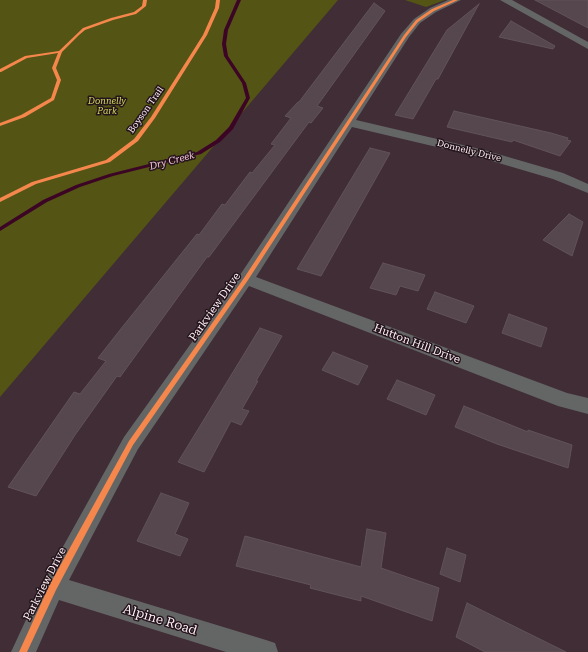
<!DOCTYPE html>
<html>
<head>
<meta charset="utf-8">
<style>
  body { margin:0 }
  canvas { display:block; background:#402d36 }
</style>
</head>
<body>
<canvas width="588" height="652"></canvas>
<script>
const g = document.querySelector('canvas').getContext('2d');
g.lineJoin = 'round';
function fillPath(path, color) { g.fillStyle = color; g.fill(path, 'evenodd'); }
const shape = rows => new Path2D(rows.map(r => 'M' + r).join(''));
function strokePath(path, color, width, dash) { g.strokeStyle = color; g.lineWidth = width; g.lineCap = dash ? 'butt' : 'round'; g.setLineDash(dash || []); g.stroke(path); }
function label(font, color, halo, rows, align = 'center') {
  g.font = font + ' "Roboto Serif",serif'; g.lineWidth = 3; g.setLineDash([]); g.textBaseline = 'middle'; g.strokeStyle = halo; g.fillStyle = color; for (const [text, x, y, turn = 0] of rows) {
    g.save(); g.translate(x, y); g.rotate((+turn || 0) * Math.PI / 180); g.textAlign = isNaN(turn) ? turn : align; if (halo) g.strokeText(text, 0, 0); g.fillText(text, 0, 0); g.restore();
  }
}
fillPath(shape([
  [0,0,338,0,0,397],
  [405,0,445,0,426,7]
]), '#545414');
fillPath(shape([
  [237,0,241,0,228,30,226,44,228,56,246,83,250,98,233,129,220,142,201,154,113,176,80,187,47,202,0,231,0,227,43,200,76,185,109,174,197,152,216,140,229,127,246,98,242,83,224,56,222,44,224,30,237,0]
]), '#3c0525');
const building = shape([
  [535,0,588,0,588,28,535,0],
  [374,3,385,11,317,106,323,108,311,123,309,122,209,257,207,257,120,377,117,376,75,435,36,496,8,487,74,392,80,394,106,361,98,358,120,330,197,234,199,235,222,204,225,205,250,172,252,173,275,145,271,144,291,118,285,116,298,102,299,102,374,3],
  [479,4,438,79,436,79,413,119,395,115,447,30,479,4],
  [511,21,555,46,553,49,499,37,511,21],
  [454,111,551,133,568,138,567,140,571,141,560,156,513,140,512,142,447,127,454,111],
  [370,148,390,153,321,276,297,269,370,148],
  [569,214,583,222,572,256,543,240,569,214],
  [383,263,425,275,418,291,400,286,396,295,370,288,383,263],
  [435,292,474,306,466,323,427,309,435,292],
  [509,314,547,328,541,347,502,333,509,314],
  [260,328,282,336,256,381,258,381,242,409,249,411,241,425,231,421,204,472,178,462,260,328],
  [333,352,368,366,358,385,322,370,333,352],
  [397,380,435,395,426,415,387,399,397,380],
  [464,406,528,432,528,430,572,445,568,468,497,444,455,427,464,406],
  [161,493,189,503,175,534,188,539,180,556,137,541,161,493],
  [367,529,386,533,381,568,439,588,432,621,361,596,361,601,310,588,311,585,236,566,245,536,361,567,367,529],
  [447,548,466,555,460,582,440,574,447,548],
  [467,603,566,652,485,652,456,637,467,603]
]);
fillPath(building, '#56474e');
strokePath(building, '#615259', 1);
fillPath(shape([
  [448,0,461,0,436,12,420,23,409,37,356,120,484,150,563,173,588,184,588,193,553,179,475,156,352,127,256,277,567,393,588,398,588,414,558,406,249,286,138,449,69,580,266,640,275,643,278,652,226,652,59,600,36,652,11,652,45,579,124,437,240,275,401,34,414,19,430,8,448,0],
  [500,0,512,0,588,42,588,49,500,0]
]), '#646666');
fillPath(shape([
  [143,0,147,0,146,6,136,14,113,20,85,30,79,35,62,52,56,68,61,80,54,100,25,117,0,126,0,123,21,115,51,98,57,80,52,68,58,53,27,58,1,72,0,72,0,69,25,56,59,51,83,28,111,18,134,12,142,6,143,0],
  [216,0,220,0,219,8,207,35,155,118,138,141,110,162,36,184,0,202,0,198,32,182,106,160,134,139,151,117,203,35,215,8,216,0],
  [453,0,458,0,434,11,418,22,406,37,248,280,133,445,56,590,27,652,19,652,50,584,129,441,244,278,404,35,416,20,432,9,453,0]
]), '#f5874c');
label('italic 9px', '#d5db5c', '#24141b', [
  ["Donnelly",107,101],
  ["Park",107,111]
]);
label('9px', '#feeff5', '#24141b', [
  ["Boyson Trail",146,110,-55],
  ["Donnelly Drive",469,151,14]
]);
label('italic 10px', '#f5c5d8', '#24141b', [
  ["Dry Creek",172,161,-15]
]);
label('11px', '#feeff5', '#24141b', [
  ["Parkview Drive",215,307,-55],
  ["Hutton Hill Drive",417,344,21],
  ["Parkview Drive",45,584,-63]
]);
label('13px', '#feeff5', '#24141b', [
  ["Alpine Road",160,620,17]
]);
</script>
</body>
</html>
